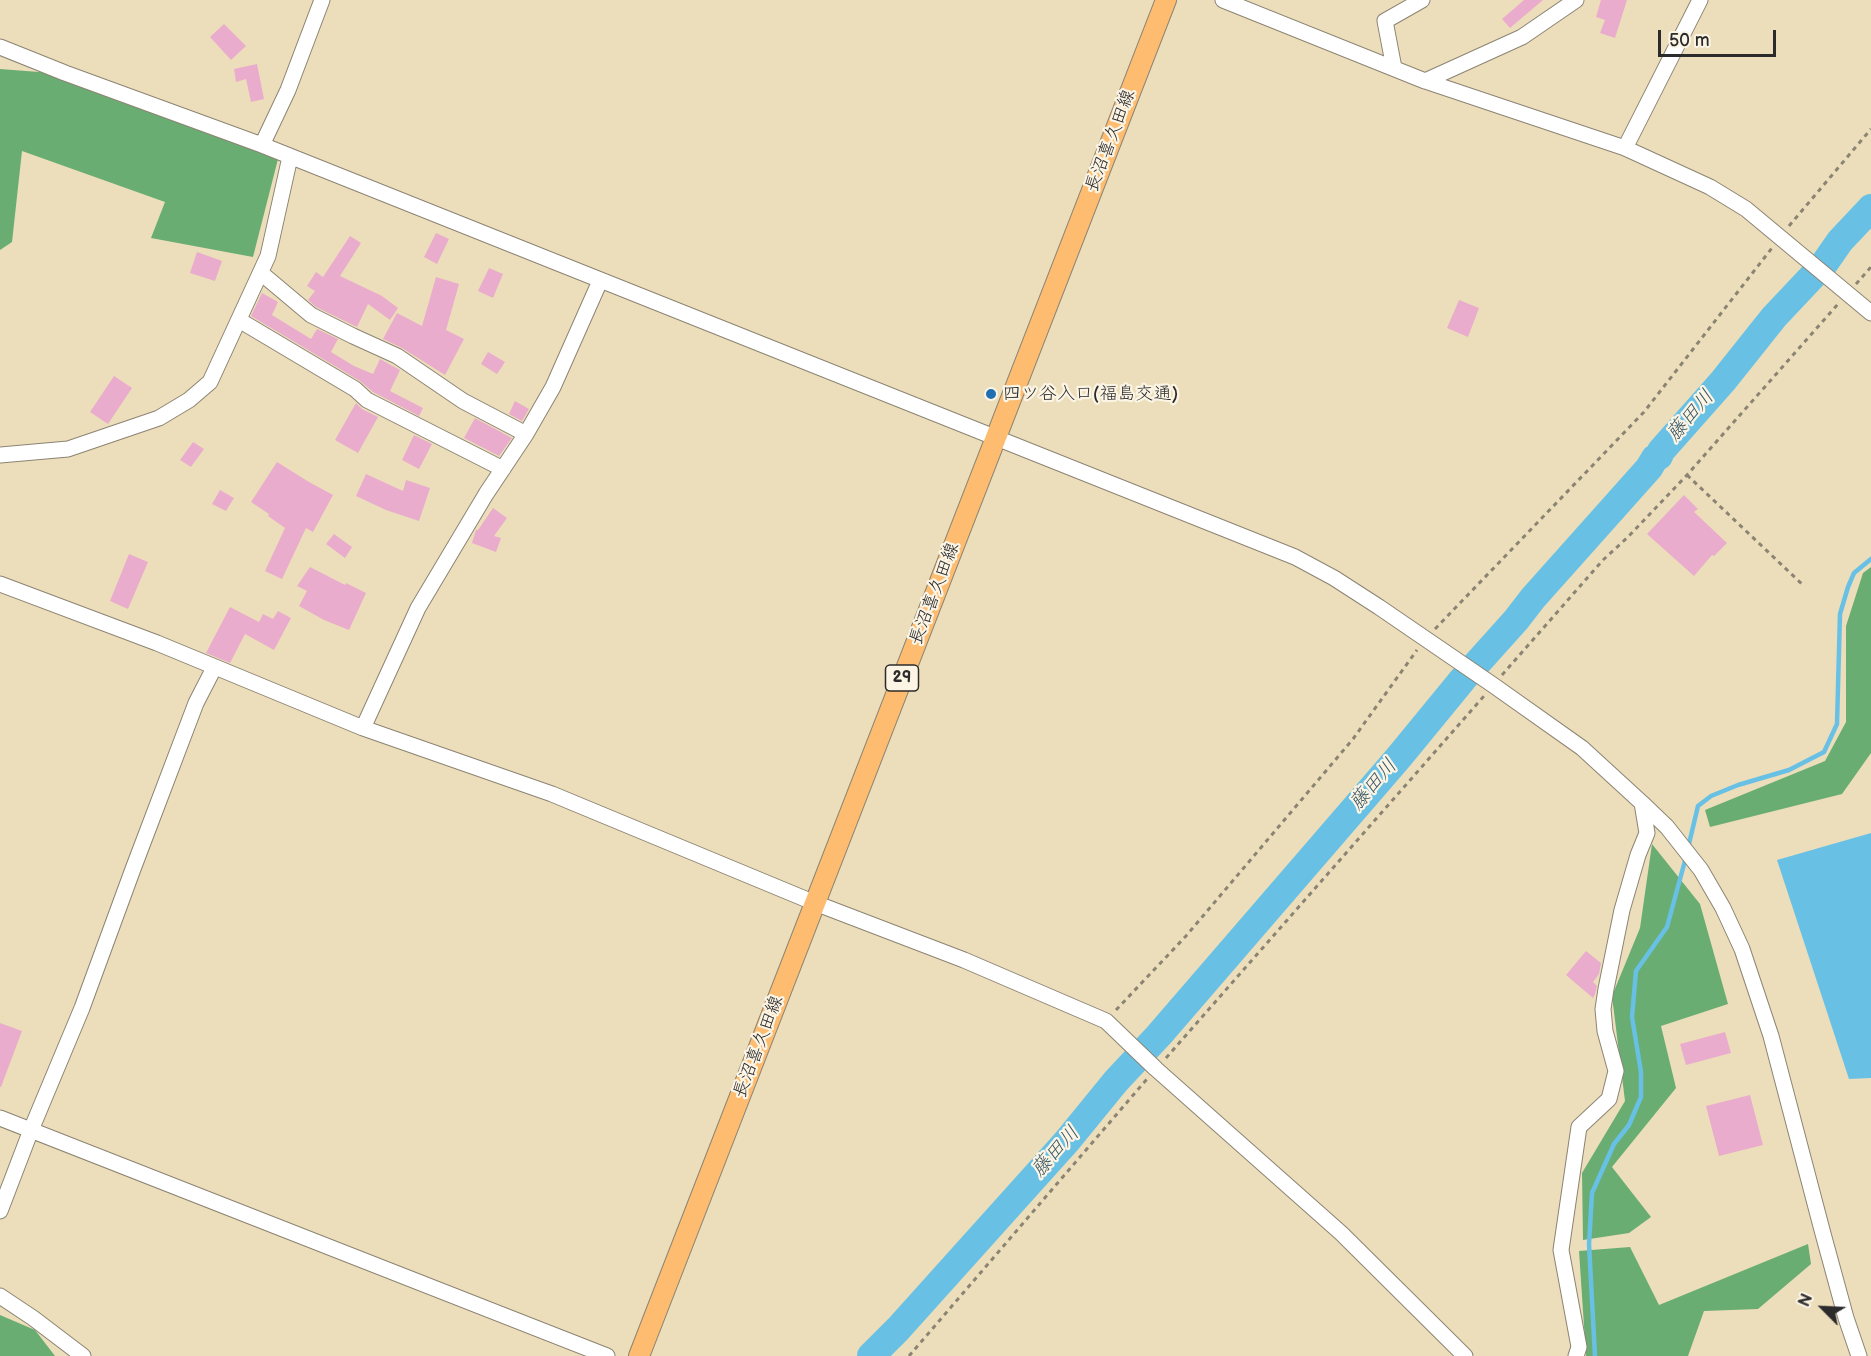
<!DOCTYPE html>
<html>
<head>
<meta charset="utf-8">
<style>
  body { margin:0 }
  #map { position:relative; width:1871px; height:1356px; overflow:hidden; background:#ecdebb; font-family:"Balsamiq Sans",sans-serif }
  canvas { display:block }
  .north { position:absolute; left:1793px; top:1278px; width:60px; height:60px; -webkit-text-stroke:4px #fcf5e5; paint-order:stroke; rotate:294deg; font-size:16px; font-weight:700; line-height:24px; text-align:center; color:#2b2b2b }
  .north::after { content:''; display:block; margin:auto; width:21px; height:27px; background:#2b2b2b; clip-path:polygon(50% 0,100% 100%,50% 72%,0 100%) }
  .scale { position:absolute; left:1658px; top:30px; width:118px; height:27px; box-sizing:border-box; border:3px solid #2b2b2b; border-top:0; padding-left:8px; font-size:18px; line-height:21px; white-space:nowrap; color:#2b2b2b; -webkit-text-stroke:4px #fcf5e5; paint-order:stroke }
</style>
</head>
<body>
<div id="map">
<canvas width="1871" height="1356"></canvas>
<div class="north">N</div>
<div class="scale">50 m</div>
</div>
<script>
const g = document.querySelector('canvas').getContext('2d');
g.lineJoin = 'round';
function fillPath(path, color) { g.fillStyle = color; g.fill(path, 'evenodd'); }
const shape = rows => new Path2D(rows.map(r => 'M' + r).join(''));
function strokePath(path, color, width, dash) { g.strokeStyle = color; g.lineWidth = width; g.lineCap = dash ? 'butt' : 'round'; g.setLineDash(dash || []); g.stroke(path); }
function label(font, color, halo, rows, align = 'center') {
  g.font = font + ' "Balsamiq Sans","Klee One",sans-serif'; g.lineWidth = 4.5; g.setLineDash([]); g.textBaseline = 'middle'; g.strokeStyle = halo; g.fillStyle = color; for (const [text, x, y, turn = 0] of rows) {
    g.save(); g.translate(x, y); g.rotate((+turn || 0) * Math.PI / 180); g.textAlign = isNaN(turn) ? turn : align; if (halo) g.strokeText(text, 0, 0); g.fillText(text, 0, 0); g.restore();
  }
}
fillPath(shape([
  [0,69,52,73,278,159,253,257,151,238,165,202,22,151,12,242,0,250],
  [1871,567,1871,753,1842,794,1710,827,1705,810,1825,761,1846,722,1846,626,1863,573],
  [1652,844,1700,904,1728,1004,1661,1026,1676,1088,1612,1167,1651,1217,1629,1233,1583,1240,1582,1173,1625,1101,1612,996,1640,928],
  [1808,1244,1811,1264,1758,1309,1704,1311,1688,1356,1586,1356,1579,1251,1630,1247,1659,1305],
  [0,1315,35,1330,55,1356,0,1356]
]), '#69ad72');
fillPath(shape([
  [1871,833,1871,1078,1849,1079,1777,860]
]), '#68c1e5');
strokePath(shape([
  [1688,848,1698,806,1711,796,1738,785,1789,770,1824,752,1837,724,1840,614,1848,587,1854,573,1871,559],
  [1595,1356,1589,1244,1592,1193,1614,1144,1629,1125,1641,1097,1641,1072,1632,1017,1636,971,1667,927,1686,857]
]), '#68c1e5', 4.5);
strokePath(shape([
  [871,1356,898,1329,1067,1141,1116,1081,1159,1035,1399,757,1463,679,1516,620,1533,598,1649,468,1655,458,1659,456,1661,451,1723,381,1774,317,1824,264,1840,241,1871,208]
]), '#68c1e5', 28);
fillPath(shape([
  [1524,0,1543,0,1510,28,1502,19],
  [1601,0,1627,0,1615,38,1600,33,1605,20,1596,17],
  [224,24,246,46,231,60,210,37],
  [257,64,264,99,251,102,246,79,236,82,234,69],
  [436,233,449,239,437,264,424,257],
  [350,236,361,243,340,276,382,296,398,308,390,320,368,304,357,327,316,307,308,300,315,291,307,286,316,272,323,277],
  [197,252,222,261,215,281,190,273],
  [489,268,503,274,493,298,478,291],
  [436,277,459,284,446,330,464,339,445,375,402,348,383,339,397,313,422,326],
  [262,293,278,302,272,315,311,339,317,329,338,339,331,352,354,366,373,374,380,359,400,370,390,391,423,408,419,416,373,392,360,381,251,316],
  [1459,300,1479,308,1468,337,1447,328],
  [488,352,505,362,497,374,481,364],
  [114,376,132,388,108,424,90,412],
  [515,401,529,409,522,421,509,414],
  [356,403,362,409,378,417,358,453,335,440],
  [475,418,512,438,499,456,464,438],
  [414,435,432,444,419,469,402,460],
  [193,442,204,449,191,467,180,460],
  [277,462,309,482,333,495,313,532,306,528,282,579,265,571,285,528,268,516,269,514,251,502],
  [366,474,403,491,406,480,430,488,419,521,386,510,356,496],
  [220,490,234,498,226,511,212,504],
  [1684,495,1698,509,1694,512,1727,543,1714,556,1712,555,1694,576,1647,534],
  [493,508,507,518,494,536,501,538,496,552,472,543,476,530,478,530],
  [334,534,352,547,345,558,326,544],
  [129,554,148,562,128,609,110,601],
  [310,567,345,585,346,583,366,593,349,630,324,620,299,606,307,591,297,586],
  [230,607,259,622,263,614,273,619,278,611,291,618,274,650,245,634,230,663,206,653],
  [1586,951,1601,963,1599,974,1593,982,1597,986,1595,994,1593,998,1566,975],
  [0,1023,22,1031,1,1087,0,1087],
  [1725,1032,1731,1053,1686,1065,1680,1044],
  [1750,1095,1763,1145,1719,1156,1706,1106]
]), '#eaaccc');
const minor = shape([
  [1223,0,1425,81,1625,148,1710,187,1746,209,1871,313],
  [0,47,65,73,262,145,1295,557,1334,578,1379,607,1493,685,1582,748,1642,803,1667,827,1701,870,1723,908,1742,949,1771,1036,1822,1230,1846,1318,1859,1356],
  [1394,68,1385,21,1422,0],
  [1425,81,1522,37,1576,0],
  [262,145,288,90,322,0],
  [1625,148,1700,0],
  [261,273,311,315,353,336,397,356,463,401,526,434],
  [239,320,355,389,367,400,503,469],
  [0,455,68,449,159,418,189,400,210,382,268,256,290,157],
  [0,584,157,643,363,728,552,794,815,903,964,960,1106,1021,1156,1069,1341,1233,1465,1356],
  [363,728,418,608,486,494,526,434,553,387,600,281],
  [0,1118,607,1356],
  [0,1211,31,1130,82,1008,133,869,196,703,214,668],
  [0,1296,33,1318,83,1356],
  [1576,1356,1579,1347,1561,1250,1579,1127,1609,1099,1616,1071,1605,1031,1603,1009,1606,989,1622,910,1638,855,1647,833,1642,803]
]);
const major = shape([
  [639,1356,1166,0]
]);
strokePath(minor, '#8c8473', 17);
strokePath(major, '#8c8473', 22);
strokePath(shape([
  [1789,226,1871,129],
  [1856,284,1871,267],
  [1687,475,1804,586],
  [1435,629,1644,412,1772,248],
  [1502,675,1603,560,1628,537,1687,475,1838,304],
  [1116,1010,1186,936,1353,739,1417,650],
  [1166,1058,1484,696],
  [909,1356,1147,1079]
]), '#8c8473', 3, [4.5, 4.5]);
strokePath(minor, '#fff', 15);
strokePath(major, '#fdbc6f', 20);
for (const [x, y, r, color] of [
  [991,394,6,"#1f6fb2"]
]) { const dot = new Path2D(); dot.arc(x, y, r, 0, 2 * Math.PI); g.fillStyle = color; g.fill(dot); strokePath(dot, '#fcf5e5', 2); }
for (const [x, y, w] of [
  [902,678,33]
]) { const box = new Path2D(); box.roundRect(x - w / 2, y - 13, w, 26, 4.5); g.fillStyle = '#fcf5e5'; g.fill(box); strokePath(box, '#2b2b2b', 1.5); }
label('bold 16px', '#2b2b2b', null, [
  ["29",902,678]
]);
label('18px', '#2b2b2b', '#fcf5e5', [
  ["長沼喜久田線",1111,141,-69],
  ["長沼喜久田線",935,594,-69],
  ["長沼喜久田線",759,1047,-69]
]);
label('18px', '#2b2b2b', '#fcf5e5', [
  ["四ツ谷入口(福島交通)",1003,394]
], 'left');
label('italic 20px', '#3d5863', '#fcf5e5', [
  ["藤田川",1691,416,-49],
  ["藤田川",1374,785,-49],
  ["藤田川",1056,1152,-48]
]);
</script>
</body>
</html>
